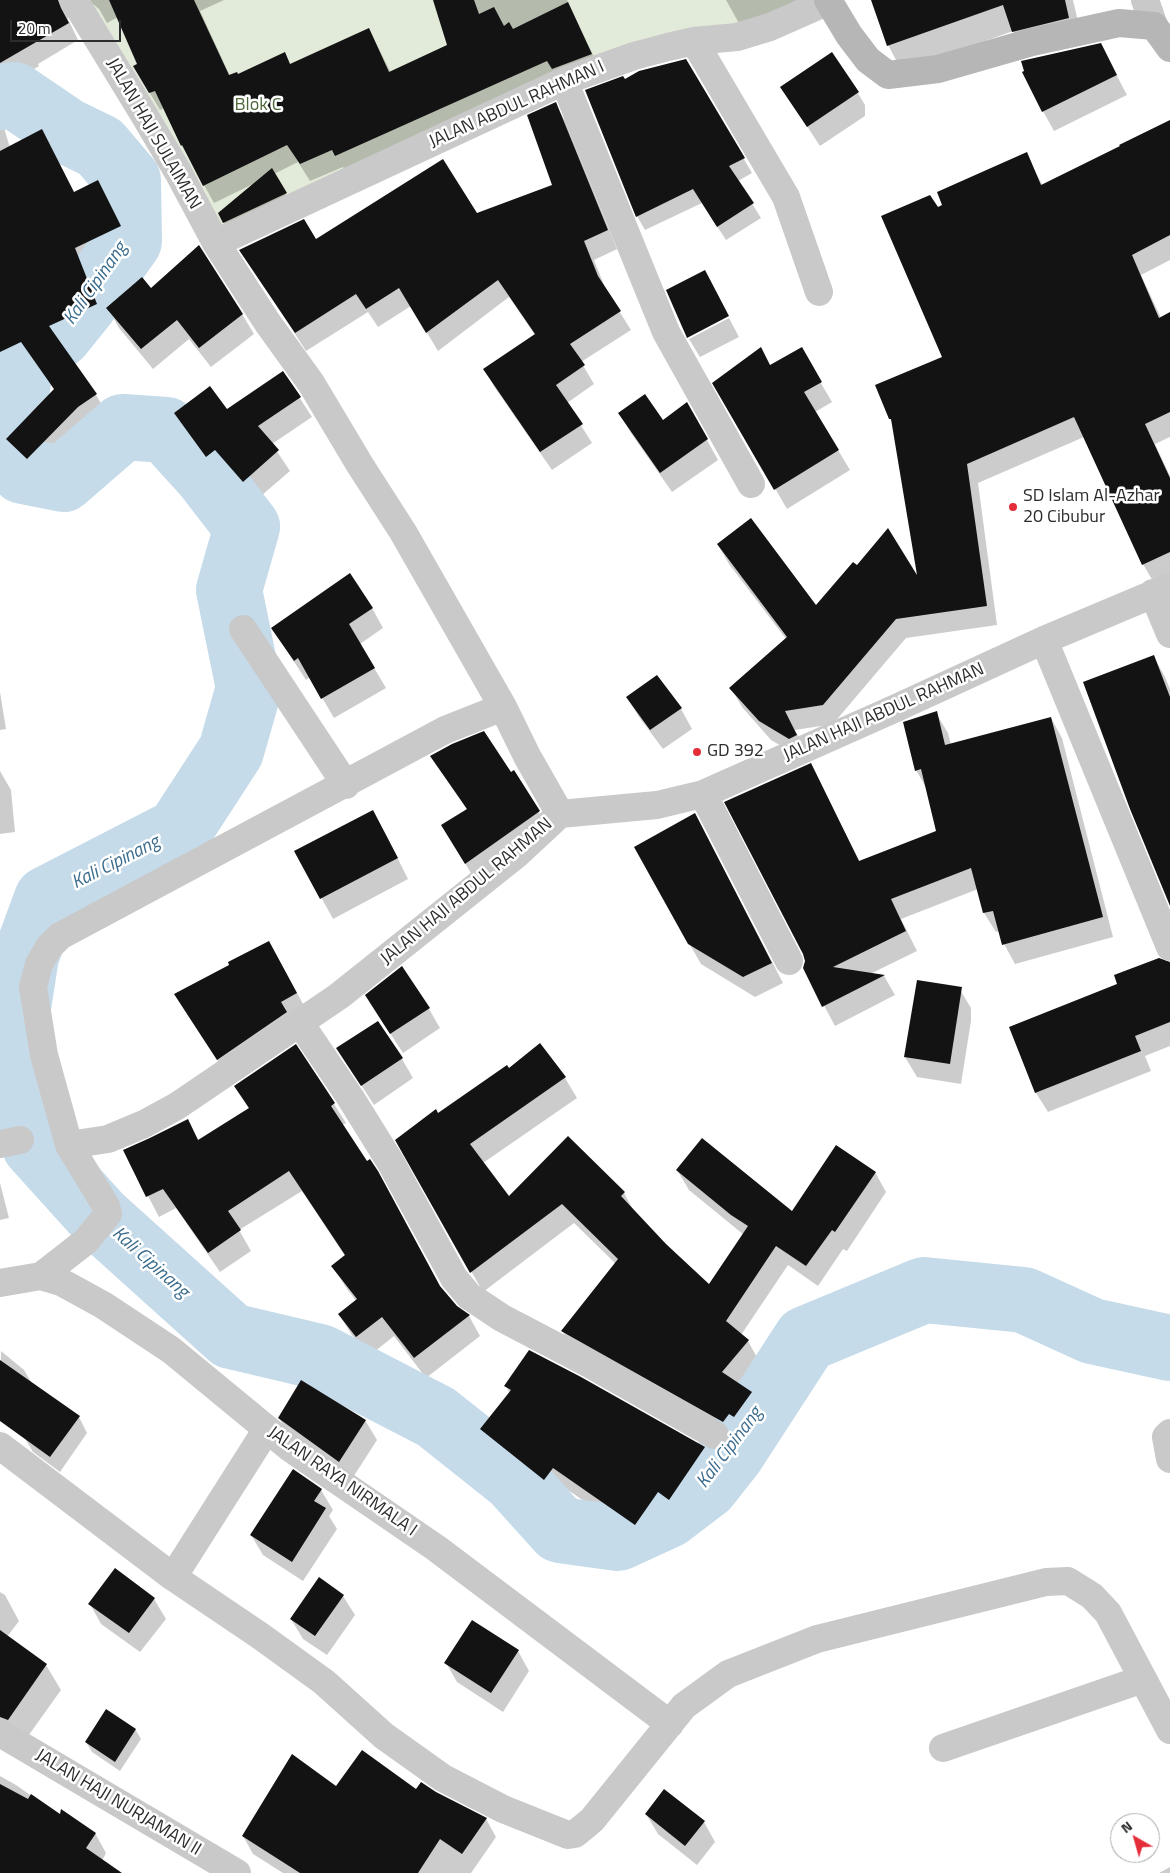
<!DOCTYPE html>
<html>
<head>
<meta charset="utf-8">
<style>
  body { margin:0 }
  #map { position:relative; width:1170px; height:1873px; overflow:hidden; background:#fff; font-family:"Titillium Web",sans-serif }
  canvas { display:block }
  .north { position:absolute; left:1110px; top:1813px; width:50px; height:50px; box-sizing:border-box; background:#fff; border:1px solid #ababab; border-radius:50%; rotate:322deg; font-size:14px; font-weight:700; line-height:20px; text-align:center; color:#2c2c2c }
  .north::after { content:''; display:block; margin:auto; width:18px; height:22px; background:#e42d38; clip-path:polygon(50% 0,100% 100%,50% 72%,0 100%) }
  .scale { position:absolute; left:10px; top:20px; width:111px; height:22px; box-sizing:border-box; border:2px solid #2c2c2c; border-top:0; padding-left:6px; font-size:15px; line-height:18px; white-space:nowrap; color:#2c2c2c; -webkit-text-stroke:4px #fff; paint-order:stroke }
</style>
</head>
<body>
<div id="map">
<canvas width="1170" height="1873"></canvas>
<div class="north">N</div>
<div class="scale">20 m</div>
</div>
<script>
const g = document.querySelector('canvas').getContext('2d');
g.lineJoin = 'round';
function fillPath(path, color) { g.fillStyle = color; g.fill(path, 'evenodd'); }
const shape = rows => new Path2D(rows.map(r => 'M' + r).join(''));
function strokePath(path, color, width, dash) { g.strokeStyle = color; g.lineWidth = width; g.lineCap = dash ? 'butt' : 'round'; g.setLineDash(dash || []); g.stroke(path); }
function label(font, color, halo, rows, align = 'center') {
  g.font = font + ' "Titillium Web",sans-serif'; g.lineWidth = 5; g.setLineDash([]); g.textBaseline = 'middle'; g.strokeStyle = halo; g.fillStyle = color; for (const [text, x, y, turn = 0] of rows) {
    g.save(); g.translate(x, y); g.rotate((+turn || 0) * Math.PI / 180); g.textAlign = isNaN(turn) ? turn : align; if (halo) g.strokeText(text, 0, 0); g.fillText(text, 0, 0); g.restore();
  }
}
fillPath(shape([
  [67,0,828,0,564,81,216,243]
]), '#e2ead9');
fillPath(shape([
  [7,0,224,0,200,11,230,76,290,65,369,29,391,73,449,46,434,0,567,0,601,72,346,173,343,167,310,181,298,162,274,174,296,211,234,240,219,214,253,184,214,203,182,145,164,108,160,110,144,83,139,65,118,17,107,23,99,9,93,4,84,1,69,10,68,19,78,40,38,64,39,66,0,90,0,10],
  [726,0,808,0,745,34],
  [873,0,1073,0,1083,43,1027,56,1013,31,902,71,888,45],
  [1100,44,1127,95,1054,131,1043,111],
  [686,60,752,173,738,181,761,218,726,240,702,203,645,230,637,216,624,80],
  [853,85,865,105,865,116,820,146,782,88],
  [555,104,566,122,617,249,594,260,606,290,631,330,581,362,594,384,567,403,592,443,552,470,495,388,485,369,535,335,509,297,438,351,411,306,378,327,368,312,306,351,241,250,316,241,476,214,554,186],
  [0,114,10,148,75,193,107,199,130,244,84,266,106,321,59,342,96,395,106,412,88,424,38,475,18,456,8,439,55,391,32,358,0,374],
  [1170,125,1170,260,1141,275,1161,318,1170,324,1170,437,1155,444,1170,476,1170,576,1154,583,1143,564,1084,437,978,483,997,625,906,638,833,724,795,730,807,754,800,757,771,740,742,707,731,688,786,639,729,564,718,545,816,607,858,566,919,581,893,423,890,419,944,358,938,209,1026,154,1043,186],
  [151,289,242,314,254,334,211,367,189,339,153,369,119,328,108,308],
  [729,318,739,337,700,357,689,339],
  [801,349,832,402,815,412,850,470,787,509,714,383,770,366],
  [283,372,312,417,272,444,290,471,255,501,227,469,218,476,187,433,176,413,226,411],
  [687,404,718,460,672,492,631,433,620,414,663,422],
  [372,608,383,628,360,644,386,688,334,718,310,677,306,680,272,628],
  [1154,657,1165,677,1170,689,1170,902],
  [0,692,6,729,0,730],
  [627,697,681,709,692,729,663,749,639,717],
  [936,713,948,733,951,745,1051,718,1062,738,1113,937,1015,964,1004,944,1000,931,996,932,984,913,978,889,901,919,917,951,870,974,884,976,895,995,835,1026,804,968,806,961,810,765,860,862,938,832,928,791,916,770],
  [432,756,511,773,513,772,550,830,476,882,454,844,467,810],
  [0,771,11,790,15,832,0,834],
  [695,814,783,983,755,997,701,964,689,943],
  [384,831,408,879,333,919,296,851],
  [269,942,308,1013,230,1079,187,1014,231,965],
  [1170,980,1170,1046,1145,1056,1151,1071,1048,1112,1036,1093,1011,1028,1119,985],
  [959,988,971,1008,971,1021,961,1084,917,1077,905,1057],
  [366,996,429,1009,440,1028,403,1053],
  [540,1045,565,1078,577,1098,483,1163,509,1198,624,1193,635,1213,666,1245,710,1286,744,1235,689,1190,677,1170,792,1213,875,1172,886,1192,847,1251,843,1249,818,1286,788,1265,741,1335,748,1341,759,1361,739,1385,751,1393,762,1413,745,1436,741,1433,735,1441,574,1351,563,1332,616,1264,574,1223,483,1292,397,1141,509,1069],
  [338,1049,402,1059,413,1078,374,1105],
  [236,1086,334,1104,346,1123,342,1125,441,1289,456,1307,469,1316,480,1336,426,1378,394,1336,369,1356,351,1334,339,1314,356,1301,345,1286,333,1266,345,1256,302,1191,239,1230,251,1251,220,1272,176,1208,159,1217,124,1150,187,1120,199,1141,249,1109],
  [0,1183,9,1218,0,1220],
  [1,1351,24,1370,33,1385,79,1417,87,1433,60,1472,33,1452,24,1437,0,1414],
  [580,1378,704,1448,716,1468,680,1519,670,1511,647,1544,565,1488,556,1499,493,1449,481,1429,510,1394,506,1386],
  [279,1418,365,1420,377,1440,350,1482,291,1438],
  [321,1490,333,1510,329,1516,337,1529,303,1581,263,1555,251,1535],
  [115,1570,154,1599,166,1619,140,1652,101,1624,90,1604],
  [0,1592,5,1595,19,1621,7,1637,46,1665,61,1690,26,1739,0,1721],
  [343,1596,355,1615,327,1655,303,1639,291,1619],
  [518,1651,529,1671,503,1712,457,1682,446,1663],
  [135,1729,141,1739,120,1771,92,1752,86,1742],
  [0,1776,16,1785,60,1816,95,1833,106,1853,102,1861,119,1873,0,1873],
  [336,1787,435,1793,486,1819,496,1837,471,1873,283,1873,253,1854,243,1836],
  [646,1814,704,1822,715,1842,697,1865,658,1834],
  [1170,1867,1170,1873,1159,1873]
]), '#0003');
strokePath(shape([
  [0,97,14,95,67,131,100,147,128,180,129,241,84,304,59,335,21,363,16,395,0,431],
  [0,439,23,471,63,479,123,427,166,430,206,474,247,527,229,590,249,688,231,751,179,831,47,899,26,956,15,1027,35,1146,100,1218,231,1336,320,1357,436,1417,514,1479,560,1530,618,1538,668,1515,706,1486,732,1453,806,1339,924,1290,1024,1300,1092,1331,1170,1348]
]), '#c5dbea', 66);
fillPath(shape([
  [0,0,58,0,61,8,69,23,0,63],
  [109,0,194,0,229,75,237,72,238,74,285,52,290,64,369,28,389,72,447,45,433,0,474,0,479,14,494,7,504,26,509,22,513,29,568,2,592,54,552,69,547,61,335,156,332,150,300,164,287,145,203,186,182,145,181,146,155,91,149,93,133,66,137,64],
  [871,0,1065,0,1069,18,1012,32,1003,5,887,46],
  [1101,43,1117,75,1042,112,1022,72,1024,71,1021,61],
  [832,52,859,92,807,127,780,87],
  [686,59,745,158,729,166,754,203,717,227,693,189,636,217,585,90,623,76,625,79,639,71],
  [556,102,608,230,584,241,598,276,621,311,570,344,585,365,556,385,583,424,540,452,483,369,535,334,498,280,426,333,399,288,366,309,356,294,295,333,239,250,304,219,316,239,443,159,477,213,552,185,527,115],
  [1170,120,1170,235,1132,255,1159,318,1170,312,1170,412,1145,424,1170,478,1170,552,1142,565,1074,417,967,464,987,606,896,619,823,705,785,711,797,735,789,739,759,721,729,688,787,637,717,544,751,518,816,605,853,562,857,565,888,528,917,575,891,419,889,419,875,385,942,357,881,216,930,195,938,207,942,205,937,192,1027,152,1041,185,1120,146,1119,145],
  [42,129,74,192,98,180,121,226,75,248,97,304,49,326,97,394,78,407,27,459,6,439,54,389,21,342,0,352,0,151],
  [272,168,287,193,223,223,218,213],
  [199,245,243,314,199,348,177,320,141,349,106,308,142,277,151,288],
  [705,270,729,316,687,338,666,290],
  [761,347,770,365,802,347,822,382,804,392,839,450,774,490,712,383],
  [283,371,301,397,258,426,279,450,243,482,215,450,206,457,174,413,210,386,227,409],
  [645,394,663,420,687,402,708,439,660,473,618,413],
  [350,573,373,608,349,624,375,668,321,699,298,658,294,661,271,628],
  [1154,655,1170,697,1170,906,1130,809,1083,682],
  [657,675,682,708,650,730,626,697],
  [937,711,945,745,1051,717,1103,917,1002,945,993,911,983,913,971,868,891,899,906,931,833,967,885,975,822,1007,803,968,805,961,803,954,724,802,811,763,859,861,936,831,921,769,915,771,903,722],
  [484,731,511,772,514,770,540,811,465,864,441,825,467,809,430,756,452,744],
  [373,810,398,858,320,899,294,851],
  [695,813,772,963,743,977,688,944,634,847],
  [269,941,297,993,281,1002,287,1012,217,1060,174,994,229,965,228,962],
  [1159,958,1170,962,1170,1022,1135,1036,1141,1051,1035,1093,1009,1027,1117,984,1114,975],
  [402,966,430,1008,390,1034,365,995],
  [917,980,962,987,950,1064,904,1057],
  [378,1021,403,1058,361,1086,336,1048],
  [540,1043,566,1077,470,1144,509,1196,568,1136,625,1192,621,1196,666,1244,709,1284,748,1226,731,1215,676,1170,702,1138,792,1211,836,1145,876,1172,835,1232,832,1230,806,1266,776,1246,726,1321,749,1340,722,1372,752,1392,734,1417,729,1414,723,1422,561,1331,618,1259,562,1204,470,1273,395,1140,436,1109,438,1113,507,1065,509,1068],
  [296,1044,335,1103,331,1106,367,1161,370,1159,378,1171,440,1286,457,1306,470,1315,414,1358,382,1317,356,1337,338,1314,357,1299,331,1266,345,1255,289,1171,228,1211,241,1230,208,1253,163,1189,146,1197,123,1150,150,1138,188,1119,198,1140,249,1108,234,1086],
  [529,1350,581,1377,705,1447,669,1500,658,1492,635,1525,553,1468,544,1480,480,1429,511,1390,504,1386],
  [0,1360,80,1416,50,1457,0,1421],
  [301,1380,366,1420,339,1462,278,1418],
  [293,1469,322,1489,314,1501,326,1508,292,1562,250,1535],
  [115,1568,155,1598,129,1633,88,1604],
  [319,1577,344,1595,315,1636,290,1619],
  [472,1620,519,1650,491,1693,444,1663],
  [0,1630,47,1664,8,1720,0,1717],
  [106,1709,136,1729,115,1762,85,1742],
  [362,1750,416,1789,421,1782,436,1792,487,1818,462,1854,440,1839,418,1873,300,1873,242,1836,292,1754,336,1786],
  [0,1784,28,1799,31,1794,60,1814,61,1809,96,1833,86,1848,122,1873,0,1873],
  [664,1789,705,1821,685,1846,645,1814]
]), '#131313');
strokePath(shape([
  [74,0,143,113,178,172,216,243,267,322,311,383,360,465,403,532,503,707,527,756,560,814],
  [1145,0,1154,26],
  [694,41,786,197,819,292],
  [564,81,666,332,751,484],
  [216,243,564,81,634,56,668,47,694,41,737,37,770,27,829,1],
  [1153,593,1170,634],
  [243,629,346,785],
  [1044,640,1170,947],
  [703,794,789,961],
  [300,1023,350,1097,391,1163,454,1278,469,1296,502,1318,588,1363,715,1435],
  [0,1144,20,1140],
  [69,1145,108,1139,144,1124,177,1106,339,996,517,854,560,814,657,805,703,794,894,709,1044,640,1170,587],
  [41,1276,86,1241,108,1214,106,1206,69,1145,44,1055,33,987,39,964,49,947,60,936,445,730,503,707],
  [0,1283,41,1276,61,1282,103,1305,171,1350,290,1448,436,1548,670,1724],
  [1170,1433,1166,1437,1170,1459],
  [0,1446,173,1577,259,1635,324,1682,384,1736,443,1778,503,1809,568,1835,575,1834,592,1820,684,1706,728,1674,817,1639,1046,1582,1068,1581,1092,1596,1108,1613,1170,1730],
  [173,1577,267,1429],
  [0,1733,237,1873],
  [943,1748,1143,1679]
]), '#c9c9c9', 28);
strokePath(shape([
  [828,0,849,35,868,60,888,75,938,69,1032,42,1119,23,1154,26,1170,48]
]), '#b6b6b6', 28);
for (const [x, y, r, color] of [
  [1013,507,5,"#e42d38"],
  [697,752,5,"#e42d38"]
]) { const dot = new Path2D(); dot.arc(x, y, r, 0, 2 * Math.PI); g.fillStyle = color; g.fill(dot); strokePath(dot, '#fff', 2); }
label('18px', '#2c2c2c', '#fff', [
  ["JALAN ABDUL RAHMAN I",517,105,-24],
  ["JALAN HAJI SULAIMAN",153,134,60],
  ["JALAN HAJI ABDUL RAHMAN",884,713,-24],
  ["JALAN HAJI ABDUL RAHMAN",467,892,-40],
  ["JALAN RAYA NIRMALA I",342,1482,35],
  ["JALAN HAJI NURJAMAN II",118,1803,31]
]);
label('18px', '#4e673a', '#fff', [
  ["Blok C",258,106]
]);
label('18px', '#2c2c2c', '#fff', [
  ["SD Islam Al-Azhar",1023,497],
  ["20 Cibubur",1023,518],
  ["GD 392",707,752]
], 'left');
label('italic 19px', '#3b6c8d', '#fff', [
  ["Kali Cipinang",96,284,-55],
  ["Kali Cipinang",116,863,-27],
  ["Kali Cipinang",150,1263,42],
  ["Kali Cipinang",730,1448,-53]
]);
</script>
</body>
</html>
